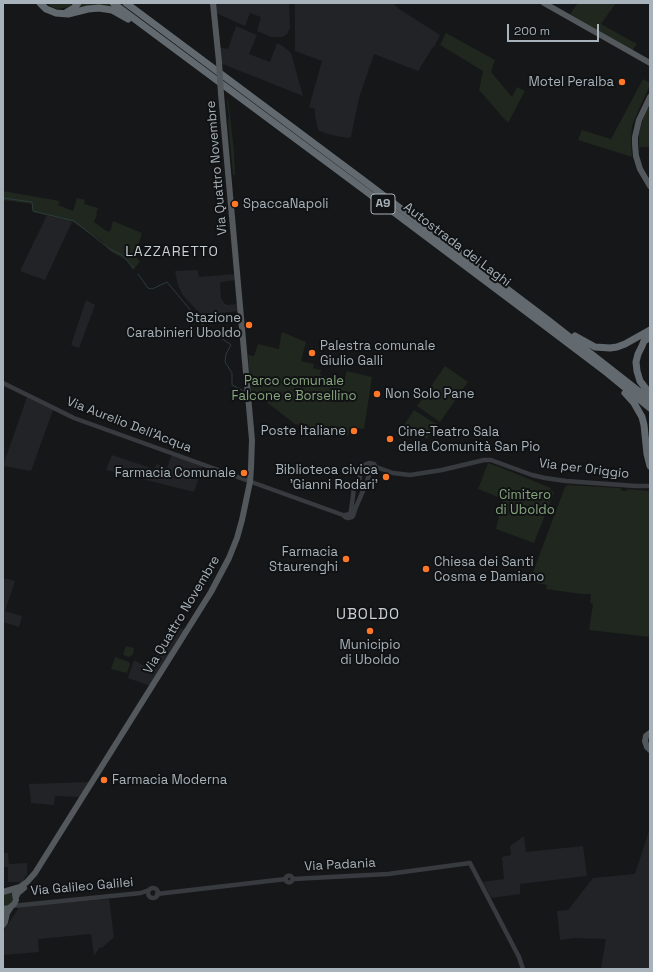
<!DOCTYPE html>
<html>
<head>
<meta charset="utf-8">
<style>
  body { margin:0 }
  #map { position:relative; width:653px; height:972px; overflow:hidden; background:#161719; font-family:"Space Grotesk",sans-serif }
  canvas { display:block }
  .frame { position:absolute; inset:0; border:4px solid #a7b2ba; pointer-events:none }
  .scale { position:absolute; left:507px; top:24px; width:92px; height:18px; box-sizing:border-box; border:2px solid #a7b2ba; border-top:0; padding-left:5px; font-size:12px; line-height:14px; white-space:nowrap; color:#a7b2ba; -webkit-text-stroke:3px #111214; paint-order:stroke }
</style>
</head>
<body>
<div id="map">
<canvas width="653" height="972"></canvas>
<div class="frame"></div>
<div class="scale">200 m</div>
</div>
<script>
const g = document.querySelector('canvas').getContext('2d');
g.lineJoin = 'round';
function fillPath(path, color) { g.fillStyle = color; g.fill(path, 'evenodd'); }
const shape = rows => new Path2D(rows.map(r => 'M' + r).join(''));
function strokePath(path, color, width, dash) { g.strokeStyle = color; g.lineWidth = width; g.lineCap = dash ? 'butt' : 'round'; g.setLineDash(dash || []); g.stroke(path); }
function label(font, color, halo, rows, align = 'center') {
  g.font = font + ' "Space Grotesk",sans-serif'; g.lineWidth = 4; g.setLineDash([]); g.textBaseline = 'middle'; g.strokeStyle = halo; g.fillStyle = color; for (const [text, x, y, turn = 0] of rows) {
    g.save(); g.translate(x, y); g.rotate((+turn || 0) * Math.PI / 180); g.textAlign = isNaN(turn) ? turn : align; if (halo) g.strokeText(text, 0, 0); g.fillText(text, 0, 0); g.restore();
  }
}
fillPath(shape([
  [215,3,289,3,290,28,287,34,282,37,271,37,257,31,261,17,250,13,245,26,216,13],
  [295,3,393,3,399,9,440,35,434,47,433,47,418,71,374,54,359,98,351,137,349,138,336,136,325,133,318,130,315,115,315,109,309,107,322,61,295,51],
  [236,26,257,35,249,54,270,62,277,43,283,46,291,53,303,96,220,63,218,47,228,49],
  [47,215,72,222,45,280,20,271],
  [198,270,199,277,235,274,236,280,222,282,220,283,220,286,221,298,224,303,227,305,238,304,239,311,201,315,182,294,178,285,175,271],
  [86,300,95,305,79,348,71,345],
  [27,397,53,410,31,471,3,466],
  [172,454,203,465,194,492,106,470,112,455,154,469,157,464,167,468],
  [3,578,15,581,5,611,22,616,19,627,3,622],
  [174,626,186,630,150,686,128,678,134,660,148,668,163,645,163,637],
  [89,782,80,797,55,796,54,805,31,803,29,784],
  [650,828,650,969,610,969,601,968,606,939,574,938,560,940,557,911,568,910,593,878,635,874],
  [524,836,526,852,583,846,587,876,520,884,520,894,491,898,483,882,504,879,502,857,511,855,510,846],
  [3,853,8,853,9,864,27,863,27,875,25,876,25,878,23,882,8,882,8,867,3,867],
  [109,899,114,937,102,948,100,947,94,956,91,934,38,939,39,952,3,955,3,931,20,906]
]), '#222326');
fillPath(shape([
  [46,3,73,3,69,7,58,9,52,7],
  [80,3,107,3,114,9,76,8],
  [578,3,616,3,601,24,637,44,632,51,570,14],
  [446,33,495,60,491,72,512,97,517,87,525,91,508,123,479,90,483,71,440,45],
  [643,79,650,83,650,85,639,109,632,126,631,139,632,157,578,140,582,130,611,139],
  [228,97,230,117,234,150,235,175,233,175,228,122,229,117,227,101],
  [650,105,650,147,639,147,639,134,643,118],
  [3,191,60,201,58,205,73,211,77,198,85,200,84,204,98,208,96,214,97,215,94,222,105,230,109,232,111,229,113,221,142,233,135,255,140,262,133,270,127,261,110,251,102,241,73,222,33,212,32,204,3,200],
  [282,332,306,342,301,361,314,364,313,368,321,370,320,375,344,381,347,371,372,377,364,429,350,427,348,436,295,424,251,390,248,355,254,356,258,344,279,349,281,336],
  [445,366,468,382,440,422,417,406],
  [414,410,436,424,427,439,404,425],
  [488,463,497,466,551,488,550,490,554,492,534,543,496,529,503,499,478,489],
  [568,485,620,488,622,491,626,491,628,489,650,491,650,637,589,630,593,604,590,603,591,594,581,594,546,589,547,585,536,583,532,582,531,578,536,564,565,487],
  [126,646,134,648,133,654,131,656,129,657,123,655],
  [115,657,129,662,130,664,127,673,111,669],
  [6,893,12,893,13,895,14,899,10,904,3,907,3,895]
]), '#1f271e');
strokePath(shape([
  [3,198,32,202,33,211,74,221,110,249,122,255,134,268],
  [138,274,148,288,152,289,167,282,202,324,231,345,226,354,225,362,232,373,232,385,244,391]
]), '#2b3b3e', 1);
strokePath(shape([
  [3,383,74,418,343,515,345,517,348,518,352,517],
  [345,515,350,514,351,511,354,488,359,481,362,467,364,465,369,463,374,464,376,467,393,473,410,475,442,470,484,460,491,460,532,475,545,478,566,481,636,486,650,486],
  [353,516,356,507,366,484,370,472,369,463],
  [470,863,519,957,523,969],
  '285.5 879a3.5 3.5 0 1 1 7 0a3.5 3.5 0 1 1-7 0Z',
  [293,879,388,874,470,863],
  '148 893a5 5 0 1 1 10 0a5 5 0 1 1-10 0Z',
  [157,894,165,893,286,879],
  [12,906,141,893,149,890]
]), '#373a3e', 4.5);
strokePath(shape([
  [213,3,219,62],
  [544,3,650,63],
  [650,97,639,120,635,137,635,144,636,156,640,169,650,186],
  [650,733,646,736,645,741,647,747,650,750],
  [3,892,20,887,27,882,35,873,211,592,229,558,237,538,242,520,250,482,251,468,252,440,221,94],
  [16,897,18,893,24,888],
  [3,909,9,908,14,904,16,900,15,894],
  [3,925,5,922,7,913,11,907]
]), '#53585d', 6);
strokePath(shape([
  [40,3,46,9,56,13,68,14,88,9,99,8,112,10,128,19],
  [113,3,359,186,524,310,606,372,650,408],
  [126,3,363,180,548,320,650,400],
  [67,12,74,8,78,3],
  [575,336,584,341,595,347,610,348,617,347,625,344,650,330],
  [650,337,644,341,642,346,638,354,636,362,637,371,640,381,650,394],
  [625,393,634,403,642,417,644,425,647,454,650,466]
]), '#636a6f', 7);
strokePath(shape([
  [219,62,221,94]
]), '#53585d', 6);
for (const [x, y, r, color] of [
  [622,82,4,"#ff7828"],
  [235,204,4,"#ff7828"],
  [249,325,4,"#ff7828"],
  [312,353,4,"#ff7828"],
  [377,394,4,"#ff7828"],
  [354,431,4,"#ff7828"],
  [390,439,4,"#ff7828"],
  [244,473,4,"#ff7828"],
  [386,477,4,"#ff7828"],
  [346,559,4,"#ff7828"],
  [426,569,4,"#ff7828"],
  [370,631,4,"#ff7828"],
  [104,780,4,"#ff7828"]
]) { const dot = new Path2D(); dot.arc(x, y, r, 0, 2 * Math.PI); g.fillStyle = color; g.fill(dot); strokePath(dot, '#111214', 1.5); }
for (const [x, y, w] of [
  [383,204,24]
]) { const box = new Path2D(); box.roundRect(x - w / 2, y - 10, w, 20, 3); g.fillStyle = '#111214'; g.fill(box); strokePath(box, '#a7b2ba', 1); }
label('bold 12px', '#a7b2ba', null, [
  ["A9",383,204]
]);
label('13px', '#a7b2ba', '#111214', [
  ["Motel Peralba",614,82],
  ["SpaccaNapoli",243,204,"left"],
  ["Stazione",241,318],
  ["Carabinieri Uboldo",241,333],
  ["Palestra comunale",320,346,"left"],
  ["Giulio Galli",320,361,"left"],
  ["Non Solo Pane",385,394,"left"],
  ["Poste Italiane",346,431],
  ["Cine-Teatro Sala",398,432,"left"],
  ["della Comunità San Pio",398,447,"left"],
  ["Biblioteca civica",378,470],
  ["'Gianni Rodari'",378,485],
  ["Farmacia Comunale",236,473],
  ["Farmacia",338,552],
  ["Staurenghi",338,567],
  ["Chiesa dei Santi",434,562,"left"],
  ["Cosma e Damiano",434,577,"left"],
  ["Municipio",370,645,"center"],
  ["di Uboldo",370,660,"center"],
  ["Farmacia Moderna",112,780,"left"]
], 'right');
label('13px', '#a7b2ba', '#111214', [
  ["Via Quattro Novembre",217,168,-95],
  ["Autostrada dei Laghi",457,245,37],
  ["Via Aurelio Dell'Acqua",129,425,21],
  ["Via per Origgio",584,469,7],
  ["Via Quattro Novembre",182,615,-59],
  ["Via Padania",340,865,-3],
  ["Via Galileo Galilei",82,887,-5]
]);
label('13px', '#86a67d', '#111214', [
  ["Parco comunale",294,381],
  ["Falcone e Borsellino",294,396],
  ["Cimitero",525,495],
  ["di Uboldo",525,510]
]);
g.letterSpacing = '1px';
label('14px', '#c9d0d5', '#111214', [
  ["LAZZARETTO",172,252]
]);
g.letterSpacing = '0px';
g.letterSpacing = '1px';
label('15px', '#c9d0d5', '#111214', [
  ["UBOLDO",368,615]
]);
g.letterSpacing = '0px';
</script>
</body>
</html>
